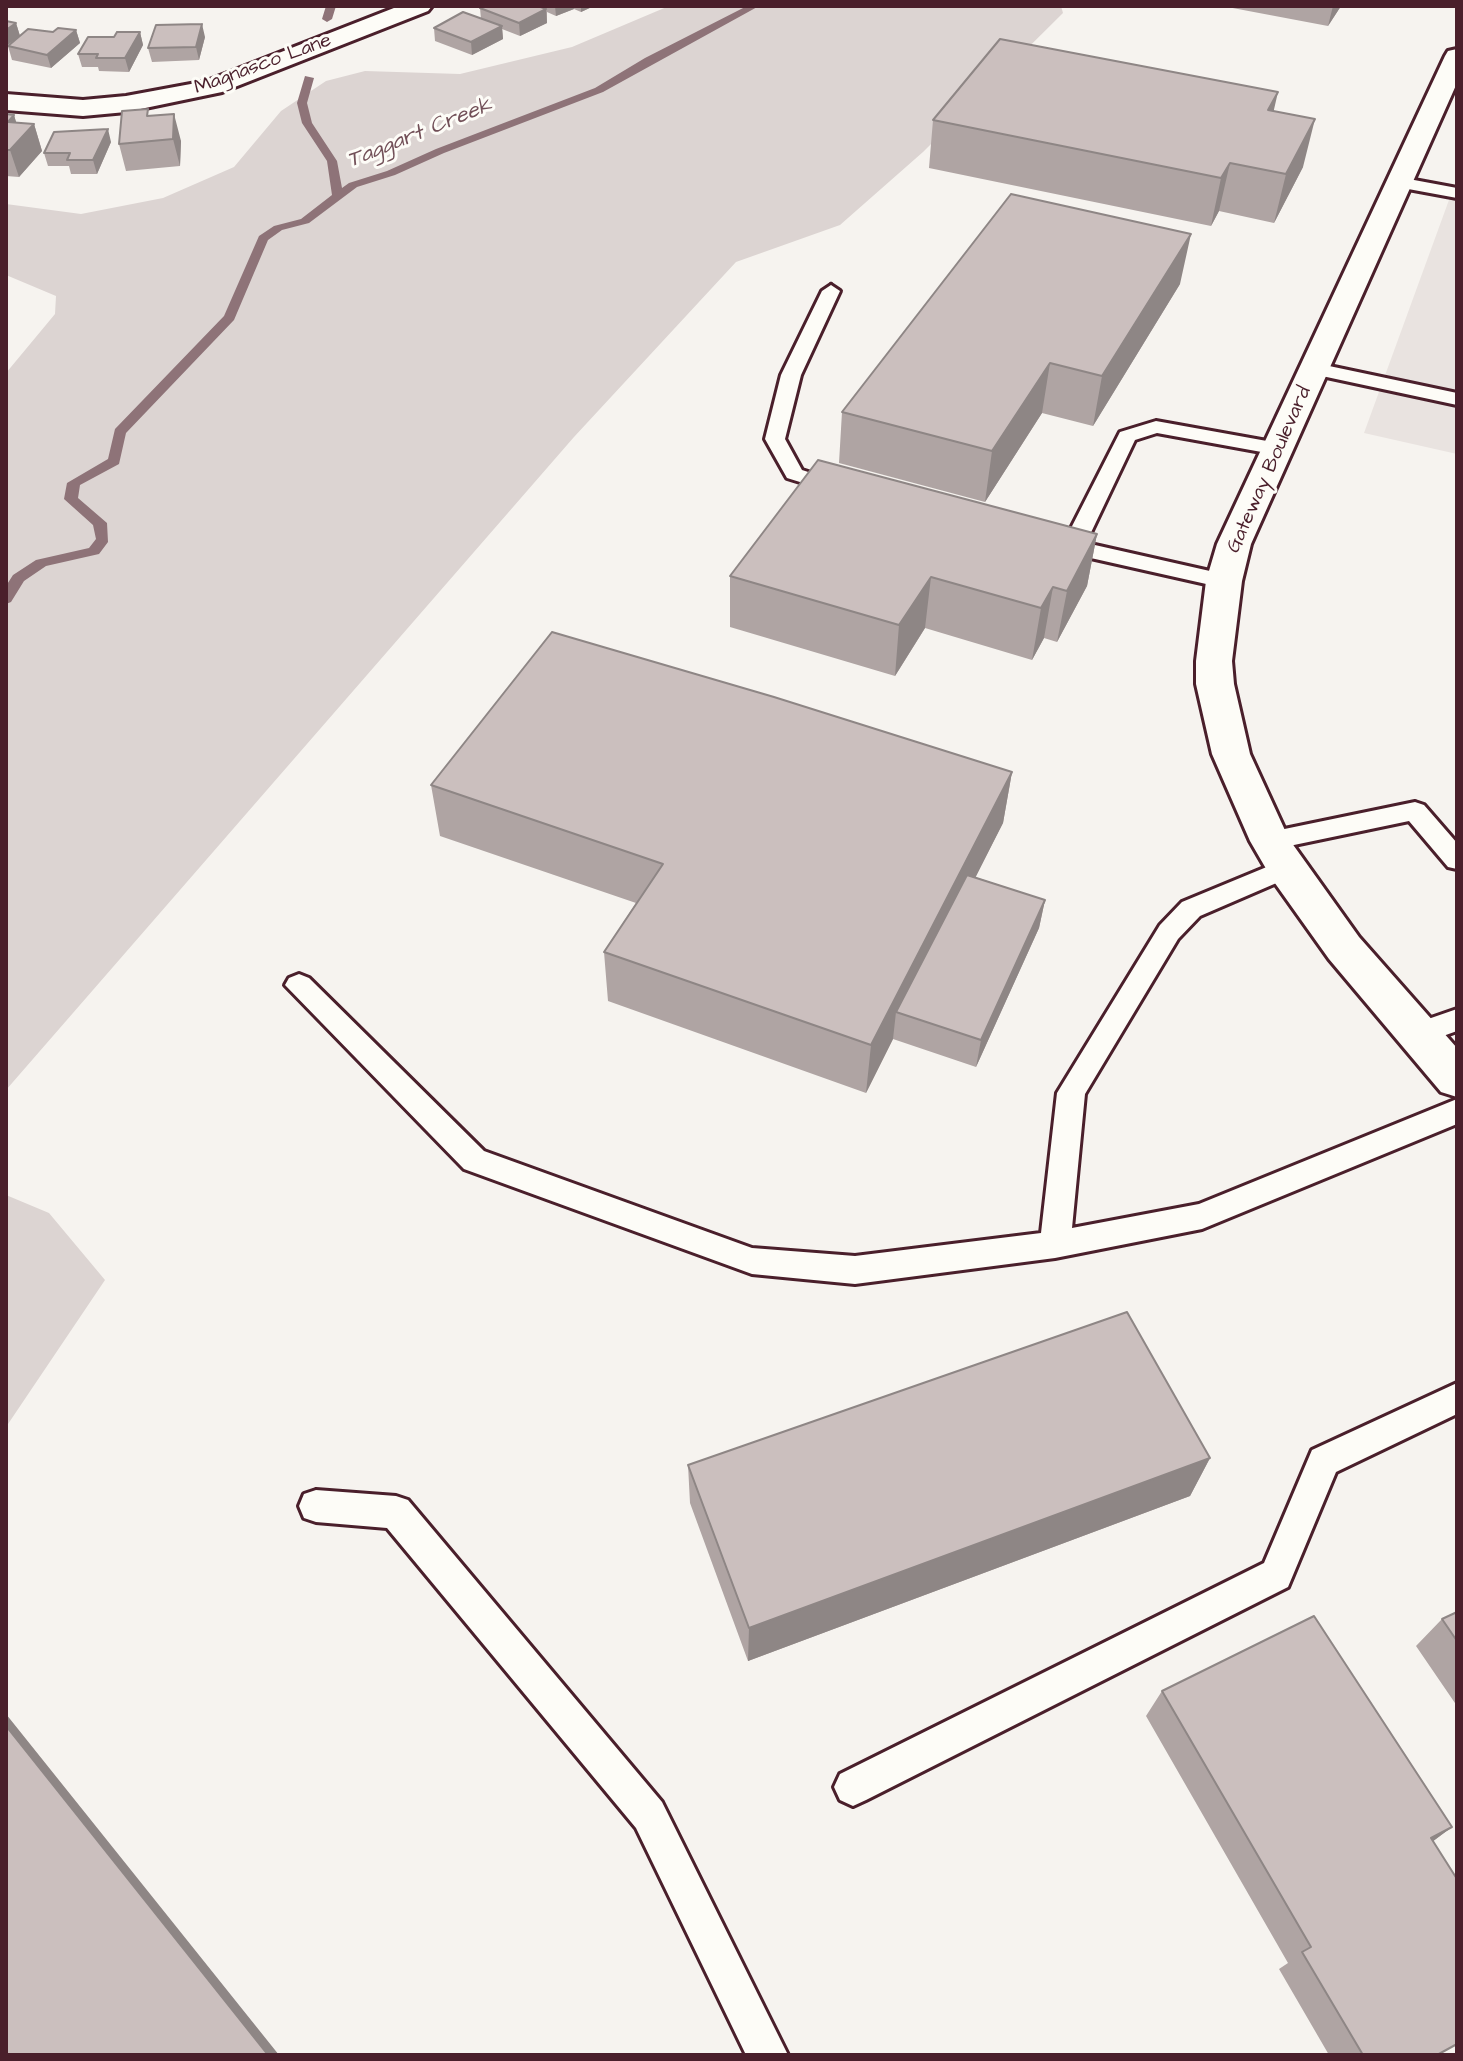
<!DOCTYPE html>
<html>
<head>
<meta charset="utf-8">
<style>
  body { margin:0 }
  #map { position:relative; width:1463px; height:2061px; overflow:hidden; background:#f6f3ef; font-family:"Architects Daughter",sans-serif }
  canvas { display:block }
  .frame { position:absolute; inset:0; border:8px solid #4a1f2b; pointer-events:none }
</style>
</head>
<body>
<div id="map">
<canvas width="1463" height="2061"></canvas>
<div class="frame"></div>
</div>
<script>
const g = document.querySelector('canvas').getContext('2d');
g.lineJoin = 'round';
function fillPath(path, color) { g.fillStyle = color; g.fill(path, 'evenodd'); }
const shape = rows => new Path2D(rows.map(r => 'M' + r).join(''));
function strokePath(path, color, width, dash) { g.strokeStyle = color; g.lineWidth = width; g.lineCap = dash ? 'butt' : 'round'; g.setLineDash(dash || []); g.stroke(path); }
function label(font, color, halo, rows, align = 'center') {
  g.font = font + ' "Architects Daughter",sans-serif'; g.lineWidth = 6; g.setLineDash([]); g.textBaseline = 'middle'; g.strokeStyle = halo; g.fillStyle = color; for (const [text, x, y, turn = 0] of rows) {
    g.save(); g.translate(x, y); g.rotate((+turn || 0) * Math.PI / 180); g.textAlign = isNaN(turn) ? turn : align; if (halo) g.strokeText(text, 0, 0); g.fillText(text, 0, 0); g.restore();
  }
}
fillPath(shape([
  [1457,178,1457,454,1364,433]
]), '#e9e3e0');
fillPath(shape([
  [669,6,1061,6,1063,13,923,152,840,225,736,262,574,437,6,1090,6,373,55,314,56,296,6,275,6,204,81,214,163,198,234,167,281,111,326,81,365,71,460,74,572,47],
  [6,1195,49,1213,105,1280,6,1427]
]), '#dcd4d2');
fillPath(shape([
  [326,6,336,6,332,19,327,22,322,19,326,6],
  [747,6,759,6,603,92,444,153,395,175,357,187,309,223,282,230,268,240,234,320,126,433,119,464,80,485,78,498,107,523,108,542,99,554,46,566,24,581,11,602,6,604,6,586,13,575,36,560,89,548,96,539,93,525,64,499,67,483,108,459,115,429,224,316,259,236,274,226,301,219,332,195,327,161,302,123,297,103,305,76,314,78,307,103,312,123,337,161,342,188,349,183,387,171,436,149,595,88,645,58,747,6]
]), '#8e7378');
const lane = shape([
  [1398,177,1457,188,1457,198,1392,186,1389,182,1392,178,1398,177],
  [831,285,840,291,801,375,785,439,802,470,849,485,853,489,849,493,842,495,787,478,765,439,781,375,822,291,831,285],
  [1315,363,1457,393,1457,405,1308,373,1305,369,1315,363],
  [1156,421,1278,443,1288,449,1278,455,1157,433,1135,440,1086,543,1232,576,1235,581,1232,586,1224,588,1073,554,1049,548,1046,543,1057,536,1066,538,1120,432,1156,421],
  [1415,802,1424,805,1457,843,1457,869,1448,867,1409,821,1270,850,1261,848,1257,841,1261,834,1270,832,1415,802],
  [1286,859,1295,861,1299,868,1295,875,1200,916,1178,939,1085,1094,1072,1228,1199,1204,1457,1099,1457,1124,1202,1229,1055,1258,855,1284,752,1274,464,1169,285,985,289,978,299,974,309,978,484,1151,752,1248,855,1256,1041,1233,1057,1093,1160,925,1182,902,1286,859],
  [1457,1009,1457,1031,1418,1045,1408,1042,1404,1034,1408,1026,1457,1009],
  [1457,1383,1457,1414,1336,1472,1288,1587,866,1800,853,1806,840,1800,834,1787,840,1774,1264,1563,1312,1450,1457,1383],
  [316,1490,396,1496,408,1500,662,1802,788,2055,746,2055,636,1828,387,1528,316,1522,304,1518,299,1506,304,1494,316,1490]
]);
const street = shape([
  [399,6,432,6,428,11,222,92,126,112,83,116,6,110,6,94,83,100,126,96,207,81,399,6],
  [1457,49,1457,83,1251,544,1242,581,1232,661,1234,684,1250,754,1289,839,1359,937,1457,1048,1457,1097,1441,1092,1329,959,1272,879,1250,841,1212,754,1196,684,1196,661,1206,581,1217,544,1445,56,1448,51,1457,49]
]);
strokePath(lane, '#4a1f2b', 6);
strokePath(street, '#4a1f2b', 6);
fillPath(lane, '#fdfcf7');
fillPath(street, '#fdfcf7');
fillPath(shape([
  [484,6,594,6,581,12,574,9,556,16,547,12,547,23,520,36,502,29,503,39,472,55,435,41,434,28,481,19,480,8],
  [1222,6,1341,6,1328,26],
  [6,21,16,23,20,36,76,30,80,43,51,68,12,60,8,46,19,37,6,46],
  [140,32,143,45,129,72,99,71,98,67,82,67,78,54],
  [205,37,199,60,152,62,148,48],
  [1274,112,1303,167,1274,223,1219,211,1211,226,929,168,933,120],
  [6,114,14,115,16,123,34,124,42,151,19,177,6,176],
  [149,116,181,141,180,166,126,171,119,144],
  [111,142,97,174,71,174,69,166,48,166,44,153],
  [1180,284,1093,426,1042,413,985,502,839,463,842,412],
  [1097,534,1087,586,1057,642,1044,638,1032,660,925,628,895,676,730,627,730,576],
  [1012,772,1003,823,975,877,1045,900,1039,928,976,1067,893,1039,866,1093,608,1001,604,952,636,903,440,836,431,785],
  [1210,1458,1190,1496,748,1661,690,1503,688,1465],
  [1457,1612,1457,1706,1416,1646,1442,1619],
  [1162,1691,1452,1827,1433,1841,1437,2055,1329,2055,1279,1969,1288,1963,1146,1716]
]), '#afa4a3');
fillPath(shape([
  [555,6,573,6,574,9,556,16],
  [581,6,594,6,581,12],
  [1333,6,1341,6,1328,26],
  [546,9,547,23,520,36,519,23],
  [16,23,20,36,6,46,6,30],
  [202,24,205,37,199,60,196,47],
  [502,26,503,39,472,55,471,42],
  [76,30,80,43,51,68,47,55],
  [140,32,143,45,129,72,125,58],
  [1278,92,1267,140,1268,110],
  [174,114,181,141,180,166,173,139],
  [14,115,21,138,34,124,42,151,19,177,10,150,8,122],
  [1315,119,1303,167,1274,223,1286,174],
  [108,129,111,142,97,174,93,160],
  [1230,163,1219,211,1211,226,1221,178],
  [1191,234,1180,284,1093,426,1102,376],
  [1050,363,1042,413,985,502,992,451],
  [1097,534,1087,586,1057,642,1067,591],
  [931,577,925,628,895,676,899,625],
  [1053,587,1044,638,1032,660,1041,608],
  [1012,772,1003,823,906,1015,896,1012,893,1039,866,1093,871,1045],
  [1045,900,1039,928,976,1067,981,1040],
  [1210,1458,1190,1496,748,1661,749,1628],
  [6,1714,279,2055,268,2055,6,1726],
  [1452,1827,1424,1848,1431,1838]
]), '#8e8685');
const building = shape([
  [484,6,538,6,546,9,519,23,480,8,484,6],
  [463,12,502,26,471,42,434,28,463,12],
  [6,21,16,23,6,30,6,21],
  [202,24,196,47,148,48,156,25,202,24],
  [58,28,76,30,47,55,8,46,28,29,53,32,58,28],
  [117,32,140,32,125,58,96,58,98,54,78,54,88,37,114,37,117,32],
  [1000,39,1278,92,1268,110,1315,119,1286,174,1230,163,1221,178,933,120,1000,39],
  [148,109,147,116,174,114,173,139,119,144,122,111,148,109],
  [6,114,14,115,8,122,34,124,10,150,6,150,6,114],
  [108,129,93,160,67,160,70,153,44,153,54,132,108,129],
  [1011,194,1191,234,1102,376,1050,363,992,451,842,412,1011,194],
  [818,460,1097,534,1067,591,1053,587,1041,608,931,577,899,625,730,576,818,460],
  [552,632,774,697,1012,772,871,1045,604,952,663,864,431,785,552,632],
  [967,875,1045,900,981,1040,896,1012,967,875],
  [1127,1312,1210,1458,749,1628,688,1465,1127,1312],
  [1457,1612,1457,1641,1442,1619,1457,1612],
  [1314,1616,1452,1827,1431,1838,1457,1879,1457,2044,1437,2055,1363,2055,1302,1952,1311,1947,1162,1691,1314,1616],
  [6,1726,268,2055,6,2055,6,1726]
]);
fillPath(building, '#cbbfbe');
strokePath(building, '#8e8685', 2);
label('20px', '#4a1f2b', '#fdfcf7', [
  ["Magnasco Lane",263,65,-20],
  ["Gateway Boulevard",1270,470,-66]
]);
label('italic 22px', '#725058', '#fdfcf7', [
  ["Taggart Creek",420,134,-22]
]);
</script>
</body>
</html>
